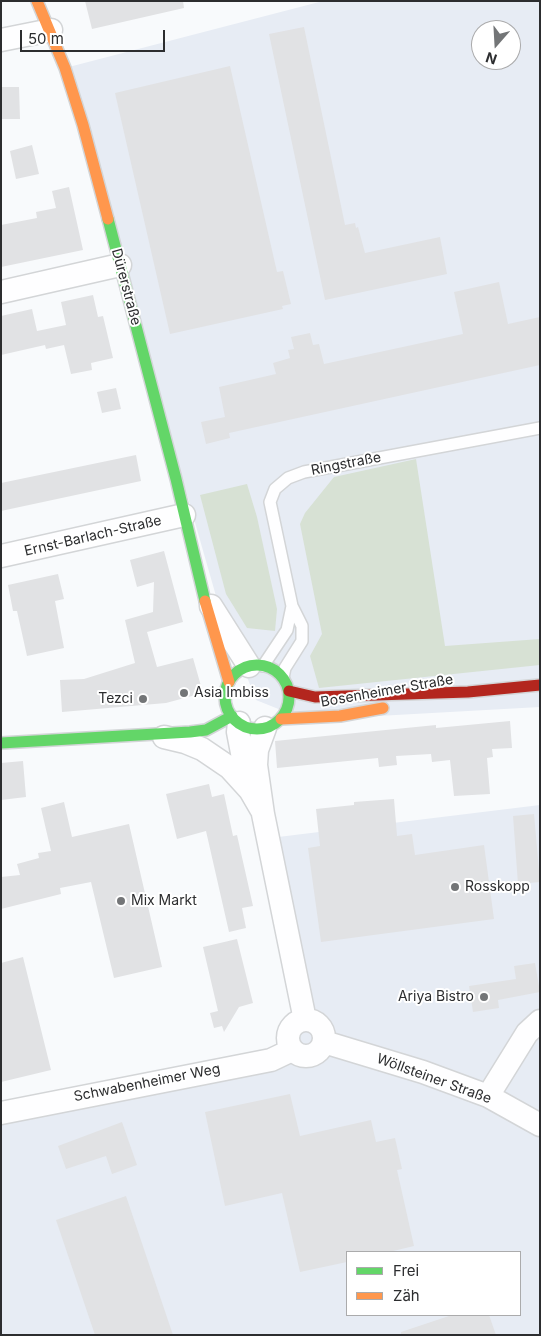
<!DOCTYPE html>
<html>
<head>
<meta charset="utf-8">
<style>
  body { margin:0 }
  #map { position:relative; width:541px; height:1336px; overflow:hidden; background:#f8fafc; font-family:Inter,sans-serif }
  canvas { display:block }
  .frame { position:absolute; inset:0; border:2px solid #2c2d2f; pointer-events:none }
  .legend { position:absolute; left:346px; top:1251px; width:175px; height:65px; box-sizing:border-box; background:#fff; border:1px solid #ababac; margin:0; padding:6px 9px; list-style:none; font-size:15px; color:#2c2d2f }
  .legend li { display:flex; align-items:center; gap:10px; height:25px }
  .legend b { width:25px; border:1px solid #ababac }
  .north { position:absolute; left:471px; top:20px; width:50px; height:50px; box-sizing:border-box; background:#fff; border:1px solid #ababac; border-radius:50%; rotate:199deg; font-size:14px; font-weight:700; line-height:20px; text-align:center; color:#2c2d2f }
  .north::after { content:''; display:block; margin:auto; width:18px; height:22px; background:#737577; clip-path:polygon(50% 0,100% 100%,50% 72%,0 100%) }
  .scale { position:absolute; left:20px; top:30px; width:145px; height:22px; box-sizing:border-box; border:2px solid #2c2d2f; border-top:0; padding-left:6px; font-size:15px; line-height:18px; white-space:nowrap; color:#2c2d2f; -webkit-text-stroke:4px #fff; paint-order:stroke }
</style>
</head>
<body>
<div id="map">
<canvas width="541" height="1336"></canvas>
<div class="frame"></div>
<ul class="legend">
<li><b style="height:6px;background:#63d668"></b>Frei</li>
<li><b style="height:6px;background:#ff974d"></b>Zäh</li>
</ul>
<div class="north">N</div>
<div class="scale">50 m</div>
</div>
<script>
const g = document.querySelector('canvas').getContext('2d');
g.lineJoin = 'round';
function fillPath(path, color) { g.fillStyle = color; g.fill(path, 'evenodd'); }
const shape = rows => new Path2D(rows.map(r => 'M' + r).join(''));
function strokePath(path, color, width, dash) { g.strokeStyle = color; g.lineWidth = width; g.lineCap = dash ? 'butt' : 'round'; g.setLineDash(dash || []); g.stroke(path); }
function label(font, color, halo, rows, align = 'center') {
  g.font = font + ' Inter,sans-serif'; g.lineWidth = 4; g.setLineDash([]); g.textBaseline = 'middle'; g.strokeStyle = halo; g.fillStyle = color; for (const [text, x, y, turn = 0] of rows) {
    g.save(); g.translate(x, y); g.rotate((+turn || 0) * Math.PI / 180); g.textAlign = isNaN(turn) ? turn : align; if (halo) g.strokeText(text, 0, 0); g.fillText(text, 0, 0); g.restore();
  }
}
fillPath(shape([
  [323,1,540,1,540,707,306,720,256,700,218,603,65,68],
  [481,30,511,30,511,60,481,60],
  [540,805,540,1335,1,1335,1,1113,271,1060,288,1041,291,1028,299,1021,270,838],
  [347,1252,520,1252,520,1315,347,1315]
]), '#e7ecf4');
fillPath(shape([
  [416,459,445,646,540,639,540,665,319,688,310,656,322,634,300,524,305,513,334,477],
  [247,484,257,517,277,609,275,631,247,628,226,594,200,495]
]), '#d7e1d4');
fillPath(shape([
  [85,1,183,1,184,8,92,29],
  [304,27,345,225,355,223,356,228,358,227,365,253,440,237,447,274,325,300,269,34],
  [230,66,277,272,283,271,291,304,282,306,283,309,170,334,115,93],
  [1,87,19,87,20,119,1,119],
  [32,145,39,174,16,179,10,151],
  [69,187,83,250,1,267,1,225,37,218,36,212,56,208,52,191],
  [499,282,508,324,540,317,540,365,229,433,230,438,206,444,201,422,225,417,219,387,276,374,273,363,290,358,288,350,294,349,291,337,310,333,313,345,319,344,324,364,463,334,454,292],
  [93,295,98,317,103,316,113,358,91,363,92,370,71,374,64,345,46,349,45,345,1,355,1,316,32,309,37,331,66,325,61,302],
  [116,388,121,409,102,413,97,392],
  [136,455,141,481,1,511,1,483],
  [164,551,183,622,147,632,157,667,193,658,203,693,166,703,62,712,60,680,84,679,135,663,125,620,153,612,154,582,137,587,130,560],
  [58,574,64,599,55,601,64,648,27,656,17,611,13,611,8,585],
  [510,721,512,748,492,749,493,757,487,758,490,794,454,796,450,760,432,762,431,754,396,756,397,765,379,767,378,758,277,768,275,741,436,725,436,728],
  [23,761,26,797,1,800,1,763],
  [209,784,212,797,224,794,233,836,237,835,253,906,242,908,246,928,229,932,206,831,177,839,166,794],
  [394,799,397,836,412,834,415,855,484,845,494,919,321,942,308,848,320,846,316,809,354,805,354,802],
  [64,802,72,837,129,824,162,967,114,978,91,882,60,888,61,894,1,909,1,877,20,875,17,864,39,858,38,853,51,851,41,808],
  [534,814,540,882,518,884,513,816],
  [237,939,253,1003,239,1007,224,1032,222,1026,214,1028,210,1013,218,1011,203,947],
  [23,957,51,1070,1,1082,1,963],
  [535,963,540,992,498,1000,499,1008,473,1012,469,986,516,979,514,966],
  [290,1094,300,1136,371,1120,376,1142,395,1138,402,1169,397,1170,414,1246,389,1252,347,1252,347,1262,300,1272,282,1193,225,1206,205,1112],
  [122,1122,137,1165,112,1174,106,1156,66,1169,58,1146],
  [126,1196,173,1335,95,1335,56,1220],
  [452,1315,489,1315,496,1335,401,1335,401,1332]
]), '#e1e2e4');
const lane = shape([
  [263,666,287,630,292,606],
  [283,678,285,668,302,641,302,626,292,606,270,502,275,489,288,478,304,472,540,428]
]);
const street = shape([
  [1,40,51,30],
  [1,292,120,265],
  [1,556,184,515],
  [211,606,249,666],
  [239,723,238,732,247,779],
  [265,728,257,750,256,765,263,814,305,1020],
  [164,737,185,742,202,749,230,768,250,790,261,809],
  '288 1038a18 18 0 1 1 36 0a18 18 0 1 1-36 0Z',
  [324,1042,423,1072,488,1096,540,1125],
  [488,1096,527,1033,540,1021],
  [1,1113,271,1060,292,1050]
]);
const fast = shape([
  [108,219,176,479,205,601],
  '225 697a32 32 0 1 1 64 0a32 32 0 1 1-64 0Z',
  [1,743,190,732,206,730,232,716]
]);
const slow = shape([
  [37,1,65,68,83,125,108,219],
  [205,601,229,682],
  [281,719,340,716,383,708]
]);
const jam = shape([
  [289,691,315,697,468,692,540,685]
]);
strokePath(lane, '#d3d5d7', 14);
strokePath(street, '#d3d5d7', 25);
strokePath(fast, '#d3d5d7', 14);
strokePath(slow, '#d3d5d7', 14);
strokePath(jam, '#d3d5d7', 14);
strokePath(lane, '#fefeff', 11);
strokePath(street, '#fefeff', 22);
strokePath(fast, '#63d668', 11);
strokePath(slow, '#ff974d', 11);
strokePath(jam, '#b3261e', 11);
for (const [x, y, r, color] of [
  [184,693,5,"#737577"],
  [143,699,5,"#737577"],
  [455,887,5,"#737577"],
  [121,901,5,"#737577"],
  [484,997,5,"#737577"]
]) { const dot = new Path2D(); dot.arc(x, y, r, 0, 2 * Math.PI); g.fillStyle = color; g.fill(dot); strokePath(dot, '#fff', 2); }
label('14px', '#2c2d2f', '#fff', [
  ["Dürerstraße",126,287,75],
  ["Ringstraße",346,464,-11],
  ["Ernst-Barlach-Straße",93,536,-13],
  ["Bosenheimer Straße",387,691,-10],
  ["Wöllsteiner Straße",434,1079,20],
  ["Schwabenheimer Weg",147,1083,-11]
]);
label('14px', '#2c2d2f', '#fff', [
  ["Asia Imbiss",194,693],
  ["Tezci",133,699,"right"],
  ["Rosskopp",465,887],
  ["Mix Markt",131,901],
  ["Ariya Bistro",474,997,"right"]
], 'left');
</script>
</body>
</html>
